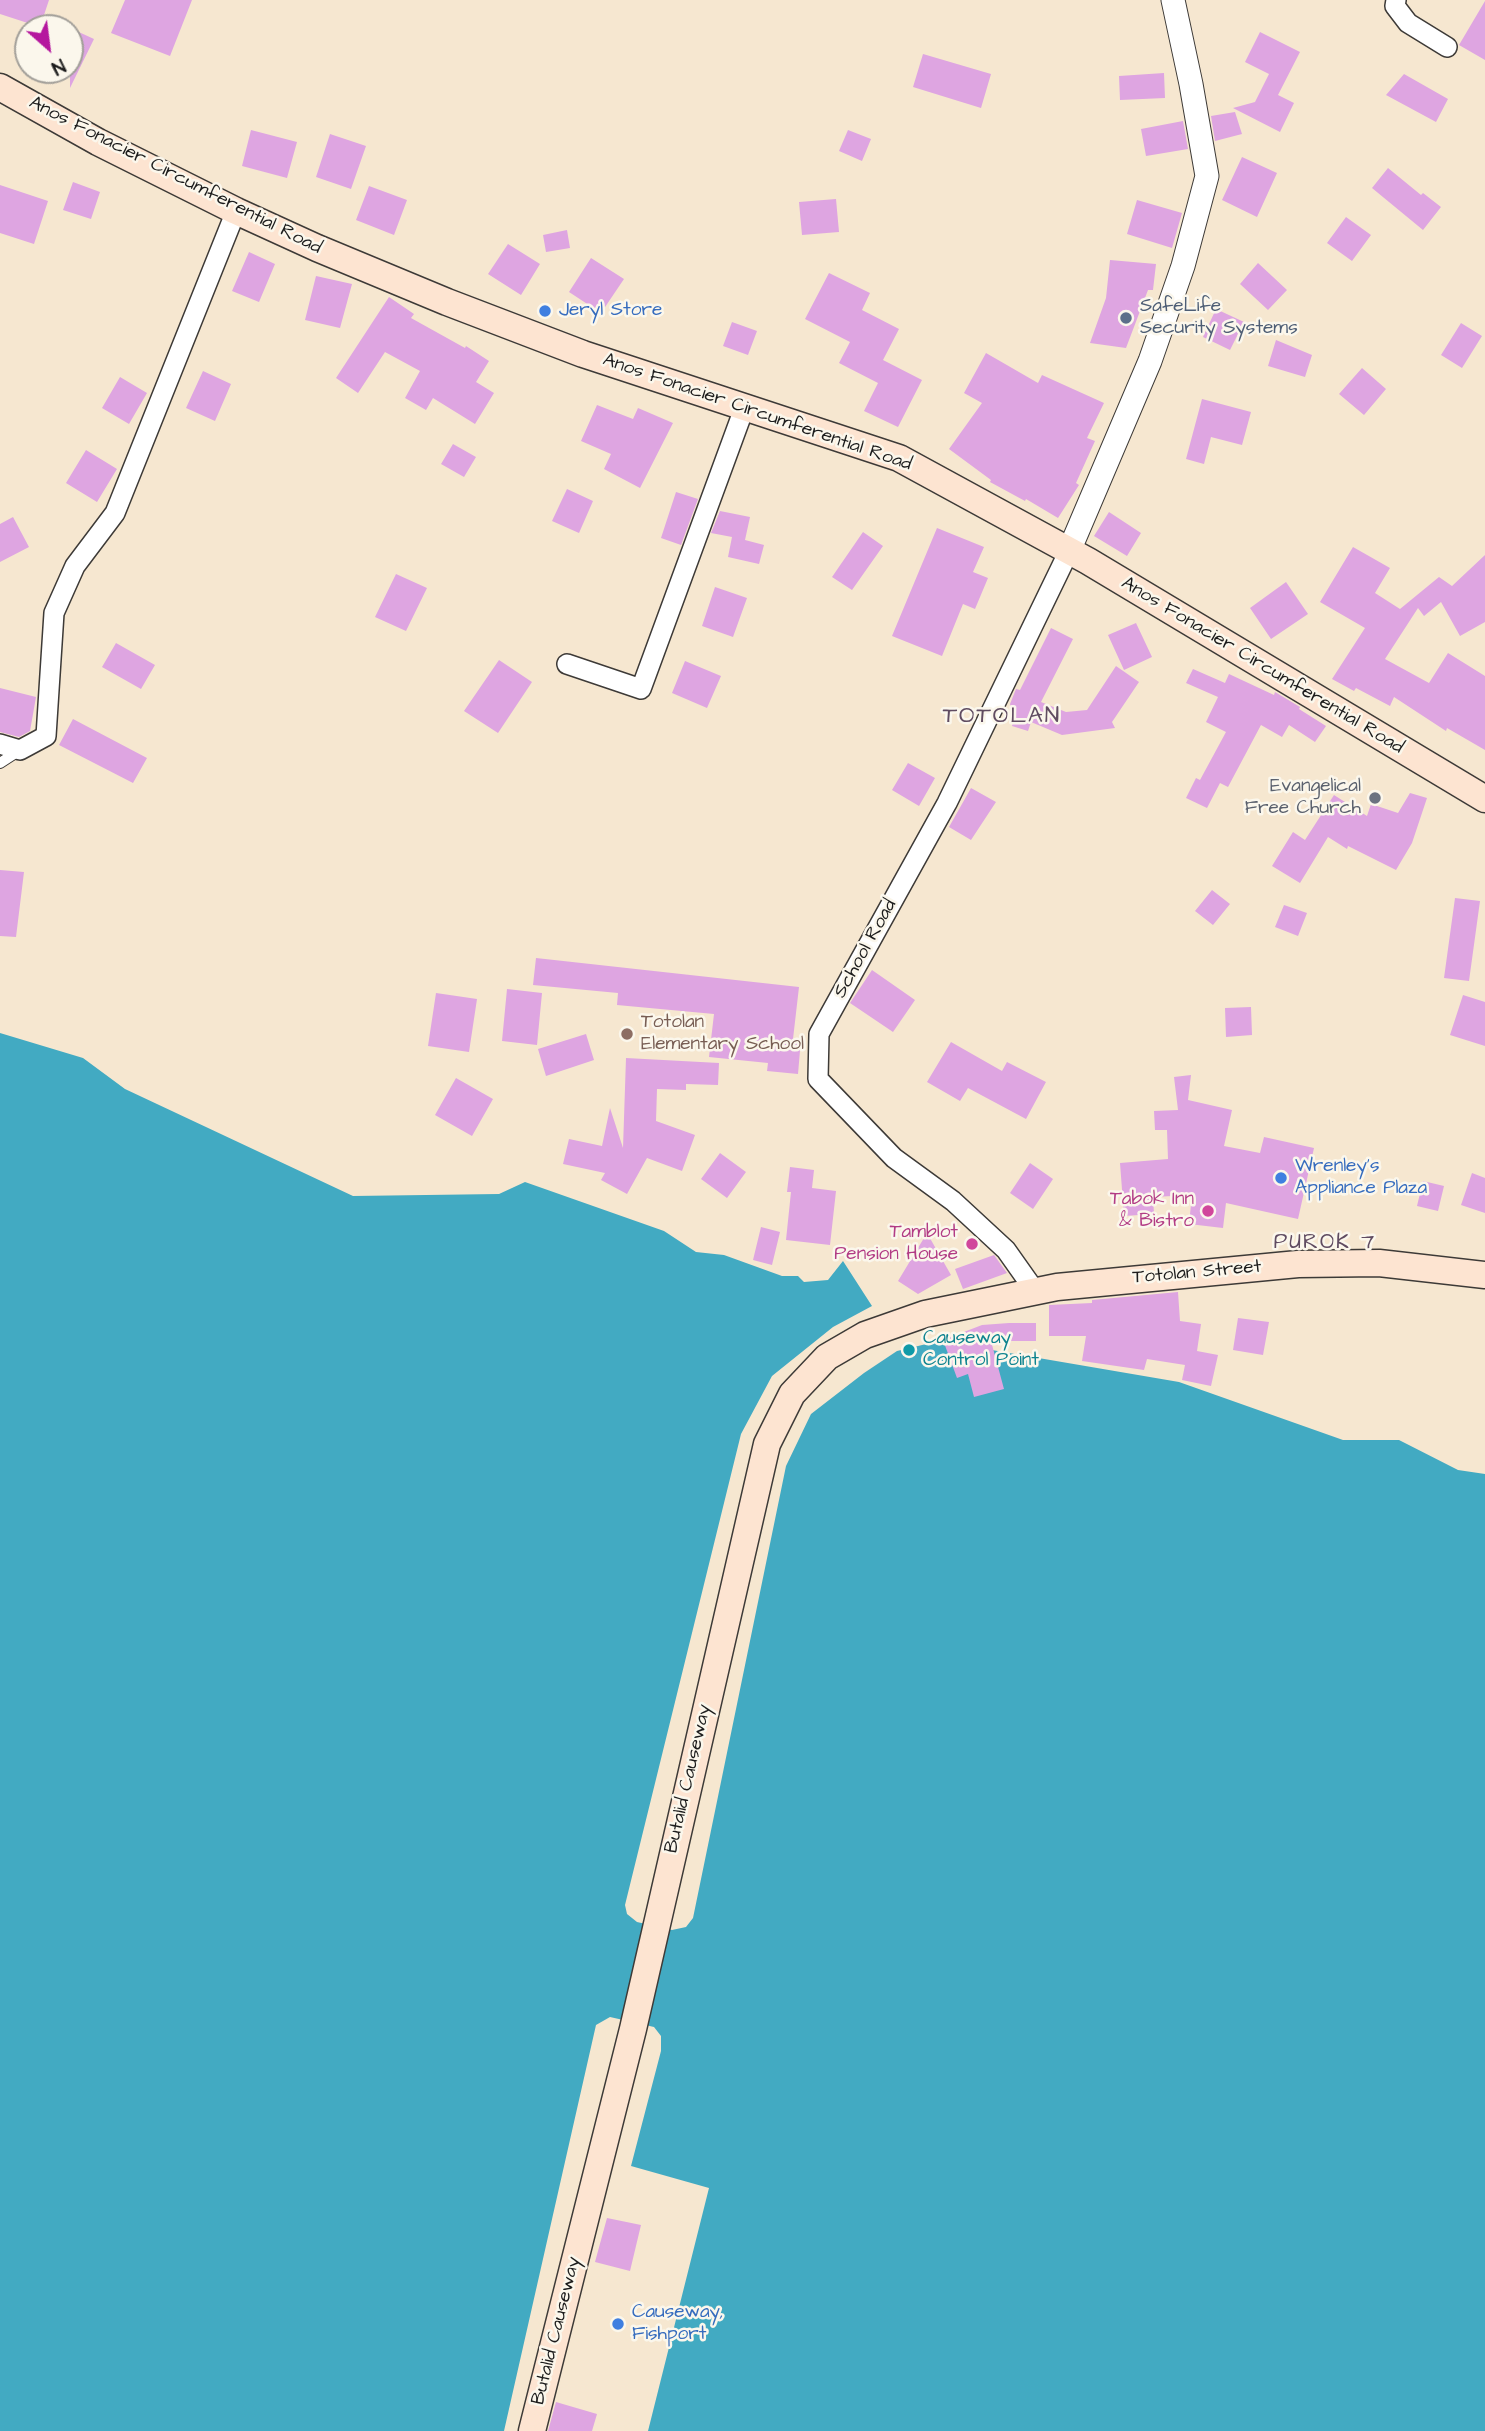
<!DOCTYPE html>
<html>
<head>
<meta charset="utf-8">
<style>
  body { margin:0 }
  #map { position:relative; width:1485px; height:2431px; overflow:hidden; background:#f6e7d0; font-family:"Architects Daughter",sans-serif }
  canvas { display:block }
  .north { position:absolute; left:14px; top:14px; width:70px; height:70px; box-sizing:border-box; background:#fbf7ec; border:2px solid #a29f99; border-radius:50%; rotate:152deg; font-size:19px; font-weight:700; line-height:28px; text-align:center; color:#1c1c1c }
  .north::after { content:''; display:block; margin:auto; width:24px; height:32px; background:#b5179e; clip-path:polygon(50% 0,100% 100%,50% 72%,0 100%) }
</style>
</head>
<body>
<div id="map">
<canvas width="1485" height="2431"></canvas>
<div class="north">N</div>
</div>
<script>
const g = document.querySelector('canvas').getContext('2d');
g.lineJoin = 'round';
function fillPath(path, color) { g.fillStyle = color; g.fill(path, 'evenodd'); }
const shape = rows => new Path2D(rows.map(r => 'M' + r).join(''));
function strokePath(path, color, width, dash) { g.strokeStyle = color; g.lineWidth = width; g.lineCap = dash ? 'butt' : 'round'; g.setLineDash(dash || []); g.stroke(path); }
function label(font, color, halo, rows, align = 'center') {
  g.font = font + ' "Architects Daughter",sans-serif'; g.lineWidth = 5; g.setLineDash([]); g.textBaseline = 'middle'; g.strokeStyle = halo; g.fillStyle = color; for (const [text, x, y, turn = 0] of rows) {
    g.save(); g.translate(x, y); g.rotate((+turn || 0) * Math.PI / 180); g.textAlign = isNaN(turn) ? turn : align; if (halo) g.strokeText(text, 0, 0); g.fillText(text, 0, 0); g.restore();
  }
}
fillPath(shape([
  [0,1033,83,1058,125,1089,353,1196,499,1194,525,1182,664,1231,696,1252,724,1255,782,1276,798,1276,804,1282,828,1280,843,1261,872,1306,833,1327,772,1376,741,1434,625,1905,627,1914,637,1922,672,1930,686,1927,693,1918,786,1466,811,1414,864,1373,897,1351,939,1341,1179,1382,1343,1440,1399,1440,1458,1470,1485,1474,1485,2431,648,2431,709,2188,631,2166,661,2051,661,2036,654,2027,610,2017,596,2025,504,2431,0,2431]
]), '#42aac2');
fillPath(shape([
  [0,0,49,0,40,27,0,14],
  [125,0,192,0,170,56,111,33],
  [1485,1,1485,60,1459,45],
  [70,28,94,39,70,88],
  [1260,32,1300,52,1278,95,1294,103,1280,132,1233,108,1255,102,1269,74,1245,62],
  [923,54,991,74,981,108,913,87],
  [1164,73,1165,98,1120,100,1119,76],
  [1404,74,1448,99,1436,122,1386,95],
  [1235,112,1242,134,1215,141,1211,116],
  [1183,121,1188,149,1146,156,1141,129],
  [251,130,297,142,287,178,242,166],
  [848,130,871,139,862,161,839,151],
  [330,134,366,146,351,189,316,177],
  [1242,157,1277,173,1257,217,1222,200],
  [1388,168,1421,195,1423,193,1441,207,1423,230,1372,188],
  [73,182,100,192,91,219,63,210],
  [0,185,48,201,34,244,0,233],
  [369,186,407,200,394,235,356,220],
  [836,199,839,232,802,235,799,202],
  [1137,200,1182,213,1172,248,1127,234],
  [1346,217,1371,235,1352,261,1327,243],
  [567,230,570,248,546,252,543,235],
  [508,244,540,264,521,295,488,274],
  [249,252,275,264,259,302,232,291],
  [591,258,624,279,601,313,569,292],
  [1110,260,1156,264,1153,290,1148,290,1126,348,1090,343,1106,298],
  [1258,263,1287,290,1268,310,1240,284],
  [829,273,870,293,862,310,899,329,883,360,922,380,898,427,864,411,878,383,839,363,850,342,805,319],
  [316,276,352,284,340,328,305,320],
  [389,297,414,314,411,318,465,348,466,346,489,361,476,382,494,393,475,424,433,398,426,410,405,398,420,371,385,352,358,393,336,378],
  [1216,309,1244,322,1230,350,1203,337],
  [732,322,757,331,748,355,723,346],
  [1461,323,1482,336,1462,368,1441,355],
  [1276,340,1312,355,1305,377,1268,366],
  [986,353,1038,383,1042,375,1104,403,1087,438,1095,441,1076,483,1079,485,1058,518,1026,499,1025,501,990,482,991,480,949,449,982,403,964,393],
  [1362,368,1386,389,1364,415,1339,394],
  [203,371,231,384,215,421,186,408],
  [120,377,147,393,129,424,102,408],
  [1202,399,1251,412,1242,445,1211,437,1204,464,1186,459],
  [597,405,633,419,638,408,673,423,640,488,604,469,611,454,581,441],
  [453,444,476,457,464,477,441,464],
  [86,450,117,469,97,502,66,483],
  [567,489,593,501,579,533,552,521],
  [676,492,698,499,681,545,661,538],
  [720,511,750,517,745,540,764,545,759,564,728,557,732,537,711,533],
  [1109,512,1141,533,1127,556,1094,536],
  [13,517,29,547,0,562,0,524],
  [937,528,984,547,973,572,988,578,975,609,963,604,942,656,892,636],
  [863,532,883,546,852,590,832,577],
  [1353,547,1390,568,1375,593,1400,609,1439,577,1452,586,1485,555,1485,622,1460,636,1441,602,1424,616,1418,608,1385,659,1429,683,1448,653,1485,676,1485,750,1447,728,1446,731,1394,697,1390,706,1356,688,1354,691,1332,679,1365,628,1320,602],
  [396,574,427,588,406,631,375,617],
  [1286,582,1308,614,1271,639,1250,608],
  [715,587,747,598,733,637,702,626],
  [1136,623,1152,657,1124,670,1108,635],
  [1051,628,1073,639,1041,702,1066,712,1087,710,1116,666,1139,682,1112,722,1115,728,1062,735,1031,722,1028,731,1012,726,1014,718,1010,704,1016,689,1020,690],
  [116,643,155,665,141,689,102,667],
  [499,660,532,682,498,733,464,711],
  [685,661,721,676,707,708,672,693],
  [1193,669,1225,683,1229,674,1274,695,1275,692,1300,707,1299,709,1326,726,1315,742,1289,725,1282,737,1261,725,1228,787,1220,783,1207,808,1186,798,1196,778,1200,780,1226,732,1206,722,1218,697,1186,683],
  [0,688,36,697,30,731,19,737,0,732],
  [73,719,147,758,133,783,59,745],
  [908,763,935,778,919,806,892,790],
  [971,788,996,802,971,840,949,827],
  [1410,793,1427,798,1412,843,1396,870,1348,846,1347,849,1328,837,1300,883,1272,866,1293,832,1305,840,1334,795,1367,816,1371,804,1398,813],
  [0,870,24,872,16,937,0,936],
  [1212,890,1230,904,1213,925,1195,911],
  [1455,898,1480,901,1469,981,1444,978],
  [1284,905,1307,913,1298,936,1275,927],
  [536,958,799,987,793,1039,801,1039,798,1074,767,1071,768,1063,709,1057,714,1014,617,1005,618,993,533,985],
  [872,970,915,1000,893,1032,850,1003],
  [507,989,542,993,537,1045,502,1041],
  [436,993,477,999,469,1052,428,1046],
  [1463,995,1485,1002,1485,1046,1450,1035],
  [1251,1007,1252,1035,1226,1037,1225,1008],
  [586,1034,594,1060,546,1076,538,1049],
  [951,1042,1002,1071,1007,1062,1046,1082,1026,1119,968,1088,960,1101,927,1082],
  [626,1058,719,1063,718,1085,686,1084,686,1090,657,1089,656,1121,695,1135,682,1171,647,1158,627,1194,601,1180,605,1173,563,1164,569,1139,602,1146,610,1108,623,1148],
  [1191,1075,1188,1100,1232,1110,1224,1146,1260,1153,1264,1137,1314,1148,1298,1219,1226,1203,1223,1228,1189,1224,1192,1195,1153,1197,1154,1214,1124,1216,1120,1163,1168,1159,1167,1130,1155,1130,1154,1111,1178,1110,1174,1077],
  [456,1078,493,1099,472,1136,435,1115],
  [720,1153,746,1172,727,1198,701,1179],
  [1030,1163,1053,1179,1033,1209,1010,1193],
  [790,1167,814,1170,812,1188,836,1191,830,1245,786,1240,791,1192,787,1192],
  [1472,1173,1485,1178,1485,1213,1461,1205],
  [1423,1181,1444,1186,1438,1211,1417,1206],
  [761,1227,780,1232,772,1265,753,1260],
  [927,1233,951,1275,918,1294,898,1281],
  [994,1255,1007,1273,963,1289,955,1269],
  [1178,1292,1180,1321,1201,1324,1197,1351,1218,1355,1211,1386,1182,1380,1185,1365,1147,1359,1144,1370,1082,1361,1086,1336,1049,1336,1049,1305,1092,1303,1092,1300],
  [1238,1318,1269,1322,1263,1355,1233,1350],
  [1009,1323,1036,1323,1036,1341,991,1341,1004,1389,974,1397,968,1374,957,1378,943,1340,982,1325],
  [607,2218,641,2225,630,2271,595,2262],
  [556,2402,597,2414,592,2431,548,2431]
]), '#dea5e1');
const service = shape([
  [0,763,20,750]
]);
const minor = shape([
  [1396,0,1395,6,1408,23,1447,47],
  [567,664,641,689,745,406],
  [0,744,20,750,46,736,54,613,75,566,115,513,236,211],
  [1035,1291,1006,1250,953,1201,894,1158,818,1079,819,1034,947,803,1069,551]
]);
const tertiary = shape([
  [1069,551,1150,361,1183,266,1207,176,1191,84,1173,0]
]);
const secondary = shape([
  [0,87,98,142,236,211,317,248,447,302,583,354,899,458,1088,561,1485,799],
  [532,2431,633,2029,767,1444,792,1394,827,1357,865,1335,925,1314,1057,1287,1298,1264,1379,1263,1485,1275]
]);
strokePath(service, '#3d3a37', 12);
strokePath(minor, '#3d3a37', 22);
strokePath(tertiary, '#3d3a37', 25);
strokePath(secondary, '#3d3a37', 29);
strokePath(service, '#fff', 10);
strokePath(minor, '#fff', 19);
strokePath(tertiary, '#fff', 23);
strokePath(secondary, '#fde4d1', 26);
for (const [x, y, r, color] of [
  [545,311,7,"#3f7fe0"],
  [1126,318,7,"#5c6f8a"],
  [1375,798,7,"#6b7280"],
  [627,1034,7,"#8d6e63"],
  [1281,1178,7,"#3f7fe0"],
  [1208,1211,7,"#d1479c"],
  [972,1244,7,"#d1479c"],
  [909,1350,7,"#0f9aa8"],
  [618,2324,7,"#3f7fe0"]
]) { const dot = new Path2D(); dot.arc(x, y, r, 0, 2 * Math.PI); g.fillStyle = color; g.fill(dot); strokePath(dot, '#fbf7ec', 2.5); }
label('19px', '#1c1c1c', '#fbf7ec', [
  ["Anos Fonacier Circumferential Road",175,176,27],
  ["Anos Fonacier Circumferential Road",757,413,19],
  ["Anos Fonacier Circumferential Road",1262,666,31],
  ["School Road",866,949,-61],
  ["Totolan Street",1197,1273,-5],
  ["Butalid Causeway",689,1779,-77],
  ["Butalid Causeway",557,2331,-76]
]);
label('19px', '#4e5e75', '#fbf7ec', [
  ["SafeLife",1140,307],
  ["Security Systems",1140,329]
], 'left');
label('19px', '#366cbe', '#fbf7ec', [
  ["Jeryl Store",559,311],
  ["Wrenley's",1295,1167],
  ["Appliance Plaza",1295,1189],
  ["Causeway,",632,2313],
  ["Fishport",632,2335]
], 'left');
label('19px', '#5b616d', '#fbf7ec', [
  ["Evangelical",1361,787],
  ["Free Church",1361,809]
], 'right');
label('19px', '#785e54', '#fbf7ec', [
  ["Totolan",641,1023],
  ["Elementary School",641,1045]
], 'left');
label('19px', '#b23c85', '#fbf7ec', [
  ["Tabok Inn",1194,1200],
  ["& Bistro",1194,1222],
  ["Tamblot",958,1233],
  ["Pension House",958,1255]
], 'right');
label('19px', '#0d838f', '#fbf7ec', [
  ["Causeway",923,1339],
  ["Control Point",923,1361]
], 'left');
g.letterSpacing = '2px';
label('21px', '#604c61', '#fbf7ec', [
  ["PUROK 7",1325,1244]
]);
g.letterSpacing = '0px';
g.letterSpacing = '2px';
label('23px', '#604c61', '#fbf7ec', [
  ["TOTOLAN",1002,717]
]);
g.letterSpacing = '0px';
</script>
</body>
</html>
